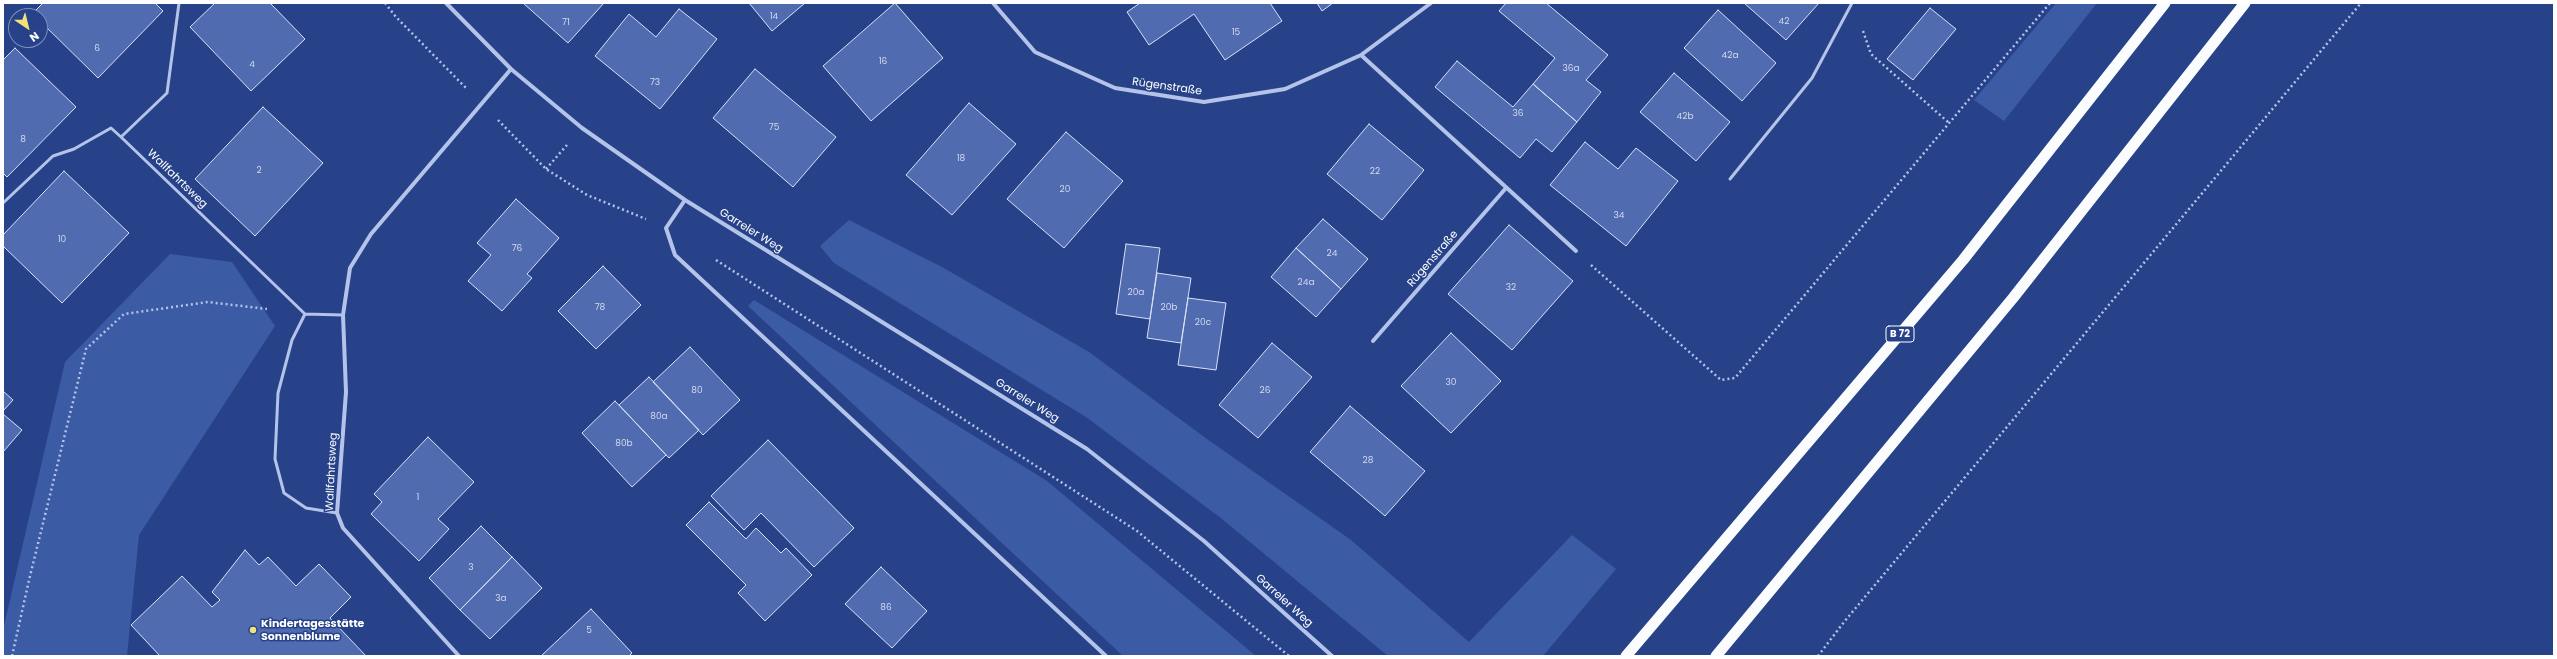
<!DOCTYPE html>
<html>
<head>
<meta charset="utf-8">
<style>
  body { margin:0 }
  #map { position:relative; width:2557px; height:659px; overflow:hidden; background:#274289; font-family:Poppins,sans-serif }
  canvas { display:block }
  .frame { position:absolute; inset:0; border:4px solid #fff; pointer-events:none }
  .north { position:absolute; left:8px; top:8px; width:40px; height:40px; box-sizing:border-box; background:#274289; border:1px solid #7d8eb8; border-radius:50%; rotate:145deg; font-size:11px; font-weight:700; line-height:16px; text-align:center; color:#fff }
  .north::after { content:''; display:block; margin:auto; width:14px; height:18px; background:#f1e279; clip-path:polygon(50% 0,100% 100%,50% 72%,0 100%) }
</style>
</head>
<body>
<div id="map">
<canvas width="2557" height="659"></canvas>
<div class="frame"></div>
<div class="north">N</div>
</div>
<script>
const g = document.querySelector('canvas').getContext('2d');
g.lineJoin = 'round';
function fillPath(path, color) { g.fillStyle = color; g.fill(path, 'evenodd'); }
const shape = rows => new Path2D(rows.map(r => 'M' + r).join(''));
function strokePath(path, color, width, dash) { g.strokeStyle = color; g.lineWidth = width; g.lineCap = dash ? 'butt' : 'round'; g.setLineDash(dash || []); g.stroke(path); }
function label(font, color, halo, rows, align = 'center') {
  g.font = font + ' Poppins,sans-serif'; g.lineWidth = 3; g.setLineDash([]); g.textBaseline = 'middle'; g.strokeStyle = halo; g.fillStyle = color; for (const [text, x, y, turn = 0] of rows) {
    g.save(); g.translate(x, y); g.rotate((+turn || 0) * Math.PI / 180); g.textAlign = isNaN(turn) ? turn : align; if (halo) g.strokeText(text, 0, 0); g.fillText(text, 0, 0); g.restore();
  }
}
fillPath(shape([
  [2056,3,2097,3,2004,121,1974,100],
  [849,220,942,267,1089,352,1207,439,1351,540,1469,642,1572,535,1616,569,1543,656,1388,656,1222,519,1086,417,834,263,820,246],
  [170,254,232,262,275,326,139,535,127,656,3,656,3,630,65,362],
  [754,300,1047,481,1256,656,1123,656,748,306]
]), '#3c5ba5');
const building = shape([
  [43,3,155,3,163,11,98,78,40,21,40,16,32,14,43,3],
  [215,3,270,3,305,39,251,91,190,27,215,3],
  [523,3,604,3,568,43,523,3],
  [749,3,805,3,772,31,749,3],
  [895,3,943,58,871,121,823,66,895,3],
  [1140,3,1270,3,1282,21,1225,60,1194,14,1149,45,1127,12,1140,3],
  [1317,3,1333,3,1322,11,1317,3],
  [1506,3,1546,3,1608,55,1586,80,1601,92,1577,122,1533,84,1555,58,1499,11,1506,3],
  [1744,3,1819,3,1786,40,1744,3],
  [1930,8,1956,29,1913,80,1887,59,1930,8],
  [679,9,717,39,660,109,595,56,629,14,656,37,679,9],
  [1718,10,1776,63,1742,101,1684,48,1718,10],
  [15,48,76,107,7,177,3,173,3,60,15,48],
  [1457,61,1513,107,1533,84,1577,122,1552,152,1536,139,1520,158,1435,87,1457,61],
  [755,69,836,137,793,187,713,118,755,69],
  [1674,73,1730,122,1696,161,1640,112,1674,73],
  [969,103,1016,144,952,215,906,175,969,103],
  [263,107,323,163,255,236,195,179,263,107],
  [1369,124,1424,170,1382,220,1327,174,1369,124],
  [1066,132,1123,181,1064,248,1007,199,1066,132],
  [1585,142,1618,169,1636,148,1678,181,1626,246,1550,185,1585,142],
  [64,171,129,233,62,303,3,246,3,235,64,171],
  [516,199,559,238,527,274,532,278,502,311,468,281,491,255,477,243,516,199],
  [1323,219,1368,259,1341,289,1296,248,1323,219],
  [1509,225,1573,281,1512,350,1448,294,1509,225],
  [1126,244,1160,248,1150,319,1116,314,1126,244],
  [1296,248,1341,289,1316,317,1271,277,1296,248],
  [603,266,641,305,596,349,558,311,603,266],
  [1157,273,1191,278,1181,343,1147,338,1157,273],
  [1188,298,1226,303,1216,370,1178,365,1188,298],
  [1451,333,1501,381,1451,433,1401,386,1451,333],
  [1272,343,1312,377,1258,438,1219,405,1272,343],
  [690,347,740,400,703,435,653,382,690,347],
  [649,377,699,430,669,458,619,405,649,377],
  [3,391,13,400,3,411,3,391],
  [615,401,666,455,632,487,582,433,615,401],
  [1350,406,1425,471,1385,516,1310,452,1350,406],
  [3,414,22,430,3,452,3,414],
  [428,437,474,482,438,519,449,529,419,561,371,514,382,502,374,494,428,437],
  [768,440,854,528,814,567,761,513,744,530,711,496,768,440],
  [709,502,746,539,756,528,781,553,786,548,812,575,765,621,738,593,746,585,686,525,709,502],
  [481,526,512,557,460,610,429,578,481,526],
  [245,550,259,565,268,557,296,586,319,564,351,597,330,618,366,656,160,656,131,625,182,576,212,607,220,600,212,592,245,550],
  [512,557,542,588,490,639,460,610,512,557],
  [881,567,927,611,892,648,845,604,881,567],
  [591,609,632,653,629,656,541,656,591,609]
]);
fillPath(building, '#506bb0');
strokePath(building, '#d8e1f7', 1);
strokePath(shape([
  [385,3,396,17,466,88],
  [1863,31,1871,54,1948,122],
  [498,120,546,169,587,195,646,219],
  [546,169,567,145],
  [716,260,1137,531,1289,656],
  [1591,265,1721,380,1735,378,2050,3],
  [12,656,30,576,86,349,124,314,208,302,267,309],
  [1818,656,1844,622,2361,3]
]), '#b4c3e9', 2.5, [2, 3]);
strokePath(shape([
  [179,3,167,93,121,137,305,314,343,315],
  [1730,179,1812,78,1852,3],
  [3,203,53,156,74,149,111,128,121,137],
  [305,314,292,340,278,393,275,459,284,493,306,508,337,513]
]), '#b4c3e9', 3);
strokePath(shape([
  [446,3,511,69,582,128,685,200,1087,449,1204,541,1332,656],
  [993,3,1035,52,1115,88,1204,102,1285,89,1361,55,1431,3],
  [1361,55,1576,251],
  [685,200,666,228,675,255,1106,656],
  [1373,341,1506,188],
  [459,656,343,528,337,513,346,392,343,315,350,268,371,234,511,69]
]), '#b4c3e9', 4);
strokePath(shape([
  [1626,656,1963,260,2165,3],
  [1716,656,2013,298,2245,3]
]), '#fbfcfe', 11);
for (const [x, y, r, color] of [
  [253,630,4,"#f1e279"]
]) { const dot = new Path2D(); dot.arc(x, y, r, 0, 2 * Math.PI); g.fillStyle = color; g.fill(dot); strokePath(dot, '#274289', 1.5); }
label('9px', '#d3daeb', null, [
  ["14",774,17],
  ["42",1784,22],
  ["71",566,23],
  ["15",1236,33],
  ["6",97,49],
  ["42a",1730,56],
  ["16",883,62],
  ["4",252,65],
  ["36a",1571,69],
  ["73",655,83],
  ["36",1518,114],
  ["42b",1685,117],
  ["75",774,128],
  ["8",23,140],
  ["18",961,159],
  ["2",259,171],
  ["22",1375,172],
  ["20",1065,190],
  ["34",1619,216],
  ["10",62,240],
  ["76",517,249],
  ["24",1332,254],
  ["24a",1306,283],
  ["32",1511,288],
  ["20a",1136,293],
  ["78",600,308],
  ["20b",1169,308],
  ["20c",1203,323],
  ["30",1451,383],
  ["80",697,391],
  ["26",1265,391],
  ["80a",659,417],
  ["80b",624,444],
  ["28",1368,461],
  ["1",418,498],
  ["3",471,568],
  ["3a",501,599],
  ["86",886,608],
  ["5",589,631]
]);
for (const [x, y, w] of [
  [1900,334,28]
]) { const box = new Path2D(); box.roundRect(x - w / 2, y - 8, w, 16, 3); g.fillStyle = '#274289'; g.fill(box); strokePath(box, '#fff', 1); }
label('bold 10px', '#fff', null, [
  ["B 72",1900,334]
]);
label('11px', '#fff', '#274289', [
  ["Rügenstraße",1167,87,8],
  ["Wallfahrtsweg",177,179,44],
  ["Garreler Weg",751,231,32],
  ["Rügenstraße",1433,259,-49],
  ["Garreler Weg",1027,401,32],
  ["Wallfahrtsweg",332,472,-87],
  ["Garreler Weg",1284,601,42]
]);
label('bold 11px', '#fff', '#274289', [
  ["Kindertagesstätte",261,624],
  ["Sonnenblume",261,637]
], 'left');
</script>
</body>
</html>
